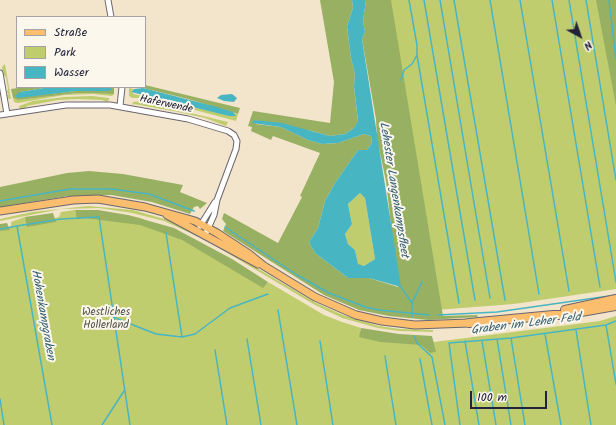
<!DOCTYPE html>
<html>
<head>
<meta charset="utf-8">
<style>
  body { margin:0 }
  #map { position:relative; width:616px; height:425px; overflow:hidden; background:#f3e5cc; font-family:Kalam,sans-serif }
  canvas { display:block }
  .legend { position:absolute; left:16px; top:16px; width:130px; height:72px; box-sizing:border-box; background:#fbf7ec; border:1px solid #a4a2a5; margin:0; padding:5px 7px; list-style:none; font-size:12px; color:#22223b }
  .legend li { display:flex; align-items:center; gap:8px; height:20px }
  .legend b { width:20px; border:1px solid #a4a2a5 }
  .north { position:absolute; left:560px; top:16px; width:40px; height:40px; -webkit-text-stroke:3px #fbf7ec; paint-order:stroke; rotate:140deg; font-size:11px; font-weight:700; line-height:16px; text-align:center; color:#22223b }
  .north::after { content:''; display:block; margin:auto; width:14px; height:18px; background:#22223b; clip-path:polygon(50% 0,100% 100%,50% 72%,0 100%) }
  .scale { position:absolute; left:470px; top:391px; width:77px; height:18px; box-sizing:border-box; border:2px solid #22223b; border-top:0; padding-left:5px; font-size:12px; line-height:14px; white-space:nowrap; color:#22223b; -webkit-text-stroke:3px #fbf7ec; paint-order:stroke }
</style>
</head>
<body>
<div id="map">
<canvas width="616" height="425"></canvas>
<ul class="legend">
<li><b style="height:5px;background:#fbbd6e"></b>Straße</li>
<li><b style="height:11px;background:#c0cd6f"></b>Park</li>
<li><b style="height:11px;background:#48b5c3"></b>Wasser</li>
</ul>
<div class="north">N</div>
<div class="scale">100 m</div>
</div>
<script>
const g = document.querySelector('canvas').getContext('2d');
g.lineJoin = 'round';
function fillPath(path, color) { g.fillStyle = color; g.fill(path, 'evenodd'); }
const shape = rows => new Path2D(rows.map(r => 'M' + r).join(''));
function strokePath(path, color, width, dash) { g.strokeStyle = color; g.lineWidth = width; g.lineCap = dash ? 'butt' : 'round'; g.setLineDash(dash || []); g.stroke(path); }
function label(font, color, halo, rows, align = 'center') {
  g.font = font + ' Kalam,sans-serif'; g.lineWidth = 4; g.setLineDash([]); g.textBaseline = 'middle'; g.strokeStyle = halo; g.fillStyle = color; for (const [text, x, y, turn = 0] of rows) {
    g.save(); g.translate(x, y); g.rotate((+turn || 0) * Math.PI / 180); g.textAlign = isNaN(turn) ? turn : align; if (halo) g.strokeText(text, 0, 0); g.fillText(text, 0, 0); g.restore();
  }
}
fillPath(shape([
  [382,0,612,0,616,23,616,289,514,304,436,310],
  [5,64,11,99,9,99,7,95,9,95,7,92,8,89,6,77,3,75,2,67],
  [129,88,134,89,131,91,134,94,142,96,206,110,238,114,236,121,180,106,140,98,132,98,129,96],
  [78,93,114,94,112,96,93,94,64,95,18,103,14,102,13,98,18,100],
  [92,96,109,98,109,100,107,102,102,100,78,99,58,100,27,106,25,109,20,109,19,106,33,101,64,97],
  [141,101,228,122,226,126,205,118,178,112,134,104,132,105,133,102],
  [360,193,365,198,375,259,364,266,358,265,355,250,348,244,345,234,352,224,348,204],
  [88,206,133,210,164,219,177,223,210,242,164,221,132,213,99,208,61,209,0,221,0,219,32,212],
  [75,210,76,214,127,215,141,218,266,284,268,282,324,315,342,322,361,328,360,332,426,343,600,321,616,316,616,425,0,425,0,229,11,227,11,222,25,217,27,224,59,217,61,212],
  [215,243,316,303,343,315,379,326,400,329,433,330,433,332,399,331,378,328,342,318,315,305,214,245]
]), '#c0cd6f');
fillPath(shape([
  [320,0,352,0,353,8,347,26,351,58,355,74,354,86,358,122,354,128,345,134,330,136,312,131,254,120,256,124,281,127,308,140,322,144,338,143,364,134,371,136,372,143,367,150,358,150,335,183,325,201,318,228,309,242,315,253,348,278,369,278,398,287,386,181,377,139,376,119,362,39,365,32,363,21,366,0,391,0,443,316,477,315,478,317,428,320,389,316,359,310,324,295,223,231,226,224,222,219,224,213,278,243,302,197,300,196,320,153,273,136,271,140,251,131,252,127,248,126,253,111,330,123,334,82],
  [596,0,616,0,616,106],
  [145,85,240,108,238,114,188,99,143,88,129,88,145,87],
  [25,87,50,87,20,92,48,94,76,91,109,91,110,87,114,87,114,94,78,93,18,100,13,98,11,89],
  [89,171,123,174,183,185,180,192,207,203,200,209,198,206,194,207,190,214,152,202,111,195,68,196,0,207,0,187,67,173],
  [75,210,98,210,128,215,174,228,232,259,268,282,263,288,182,240,140,225,85,218,77,219],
  [53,213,56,222,27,227,25,217],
  [7,223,10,230,0,231,0,224],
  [361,328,399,334,432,336,436,352,430,353,421,345,380,342,359,337]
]), '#98b062');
fillPath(shape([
  [352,0,366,0,363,21,365,32,362,39,401,287,369,278,348,278,315,253,309,242,318,228,325,201,335,183,358,150,367,150,372,143,371,136,364,134,338,143,322,144,308,140,281,127,252,123,254,120,282,123,330,136,345,134,354,128,358,121,354,86,355,74,351,58,347,26,353,8],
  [360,193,365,198,375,259,364,266,358,264,355,250,348,244,345,234,352,224,348,204],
  [50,87,110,87,112,89,109,91,76,91,18,98,15,96,20,92],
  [143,88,217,107,233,112,236,116,229,116,131,92,134,89],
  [232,94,237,98,234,102,224,101,217,98,221,95]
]), '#48b5c3');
strokePath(shape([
  [424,0,475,300],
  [440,0,490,298],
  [454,0,505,300],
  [490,0,539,294],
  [520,0,569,291],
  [552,0,600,287],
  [569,0,616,282],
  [586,0,616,180],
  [609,0,616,59],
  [417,55,459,303],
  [401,80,404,70,412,64,417,55,417,45,409,0],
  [0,201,70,189,111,189,149,194,194,211],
  [17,226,61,219,99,217,130,425],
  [225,227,297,275,329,293,365,307,379,310,429,315],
  [0,229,17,226,52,425],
  [166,233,182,337],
  [401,287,412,303,412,317],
  [412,303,422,282],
  [278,310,297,425],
  [438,315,497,312,616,295],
  [113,317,156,334,182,337,195,334,230,308,268,294],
  [606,325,616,384],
  [576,330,591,425],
  [545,334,561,425],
  [414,336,417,343,432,357,445,425],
  [511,338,525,425],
  [247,339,261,425],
  [497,339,511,425],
  [320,341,333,425],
  [465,341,479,425],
  [482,341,496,425],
  [215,350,227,425],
  [385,356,396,425],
  [420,359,432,425],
  [0,399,4,425],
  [102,425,124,391],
  [460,425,449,343,511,338,606,325,616,321]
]), '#48b5c3', 1.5);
const minor = shape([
  [108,0,111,17],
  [0,73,7,114],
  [120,106,122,87],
  [0,115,66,105,110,105,188,119,228,131,234,135,237,141,236,149,217,200,214,215,205,235],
  [200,226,215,202]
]);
const major = shape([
  [0,211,73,200,98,199,145,207,195,221,217,233,249,254,264,266,315,297,356,315,382,321,415,325,469,323],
  [167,215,258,264]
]);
const highway = shape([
  [565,310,616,299],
  [469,323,553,315,564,315,616,306]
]);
strokePath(minor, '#6b666e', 7);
strokePath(major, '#6b666e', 9);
strokePath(highway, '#6b666e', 10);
strokePath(minor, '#fff', 5);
strokePath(major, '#fbbd6e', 7);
strokePath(highway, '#fbbd6e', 8);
label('11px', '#22223b', '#fbf7ec', [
  ["Haferwende",166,105,12]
]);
label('11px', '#51554b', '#fbf7ec', [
  ["Westliches",106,313],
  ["Hollerland",106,326]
]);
label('italic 12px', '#315d71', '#fbf7ec', [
  ["Lehester Langenkampsfleet",393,190,81],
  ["Hohenkampgraben",42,315,80],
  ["Graben im Leher Feld",526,325,-7]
]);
</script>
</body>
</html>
